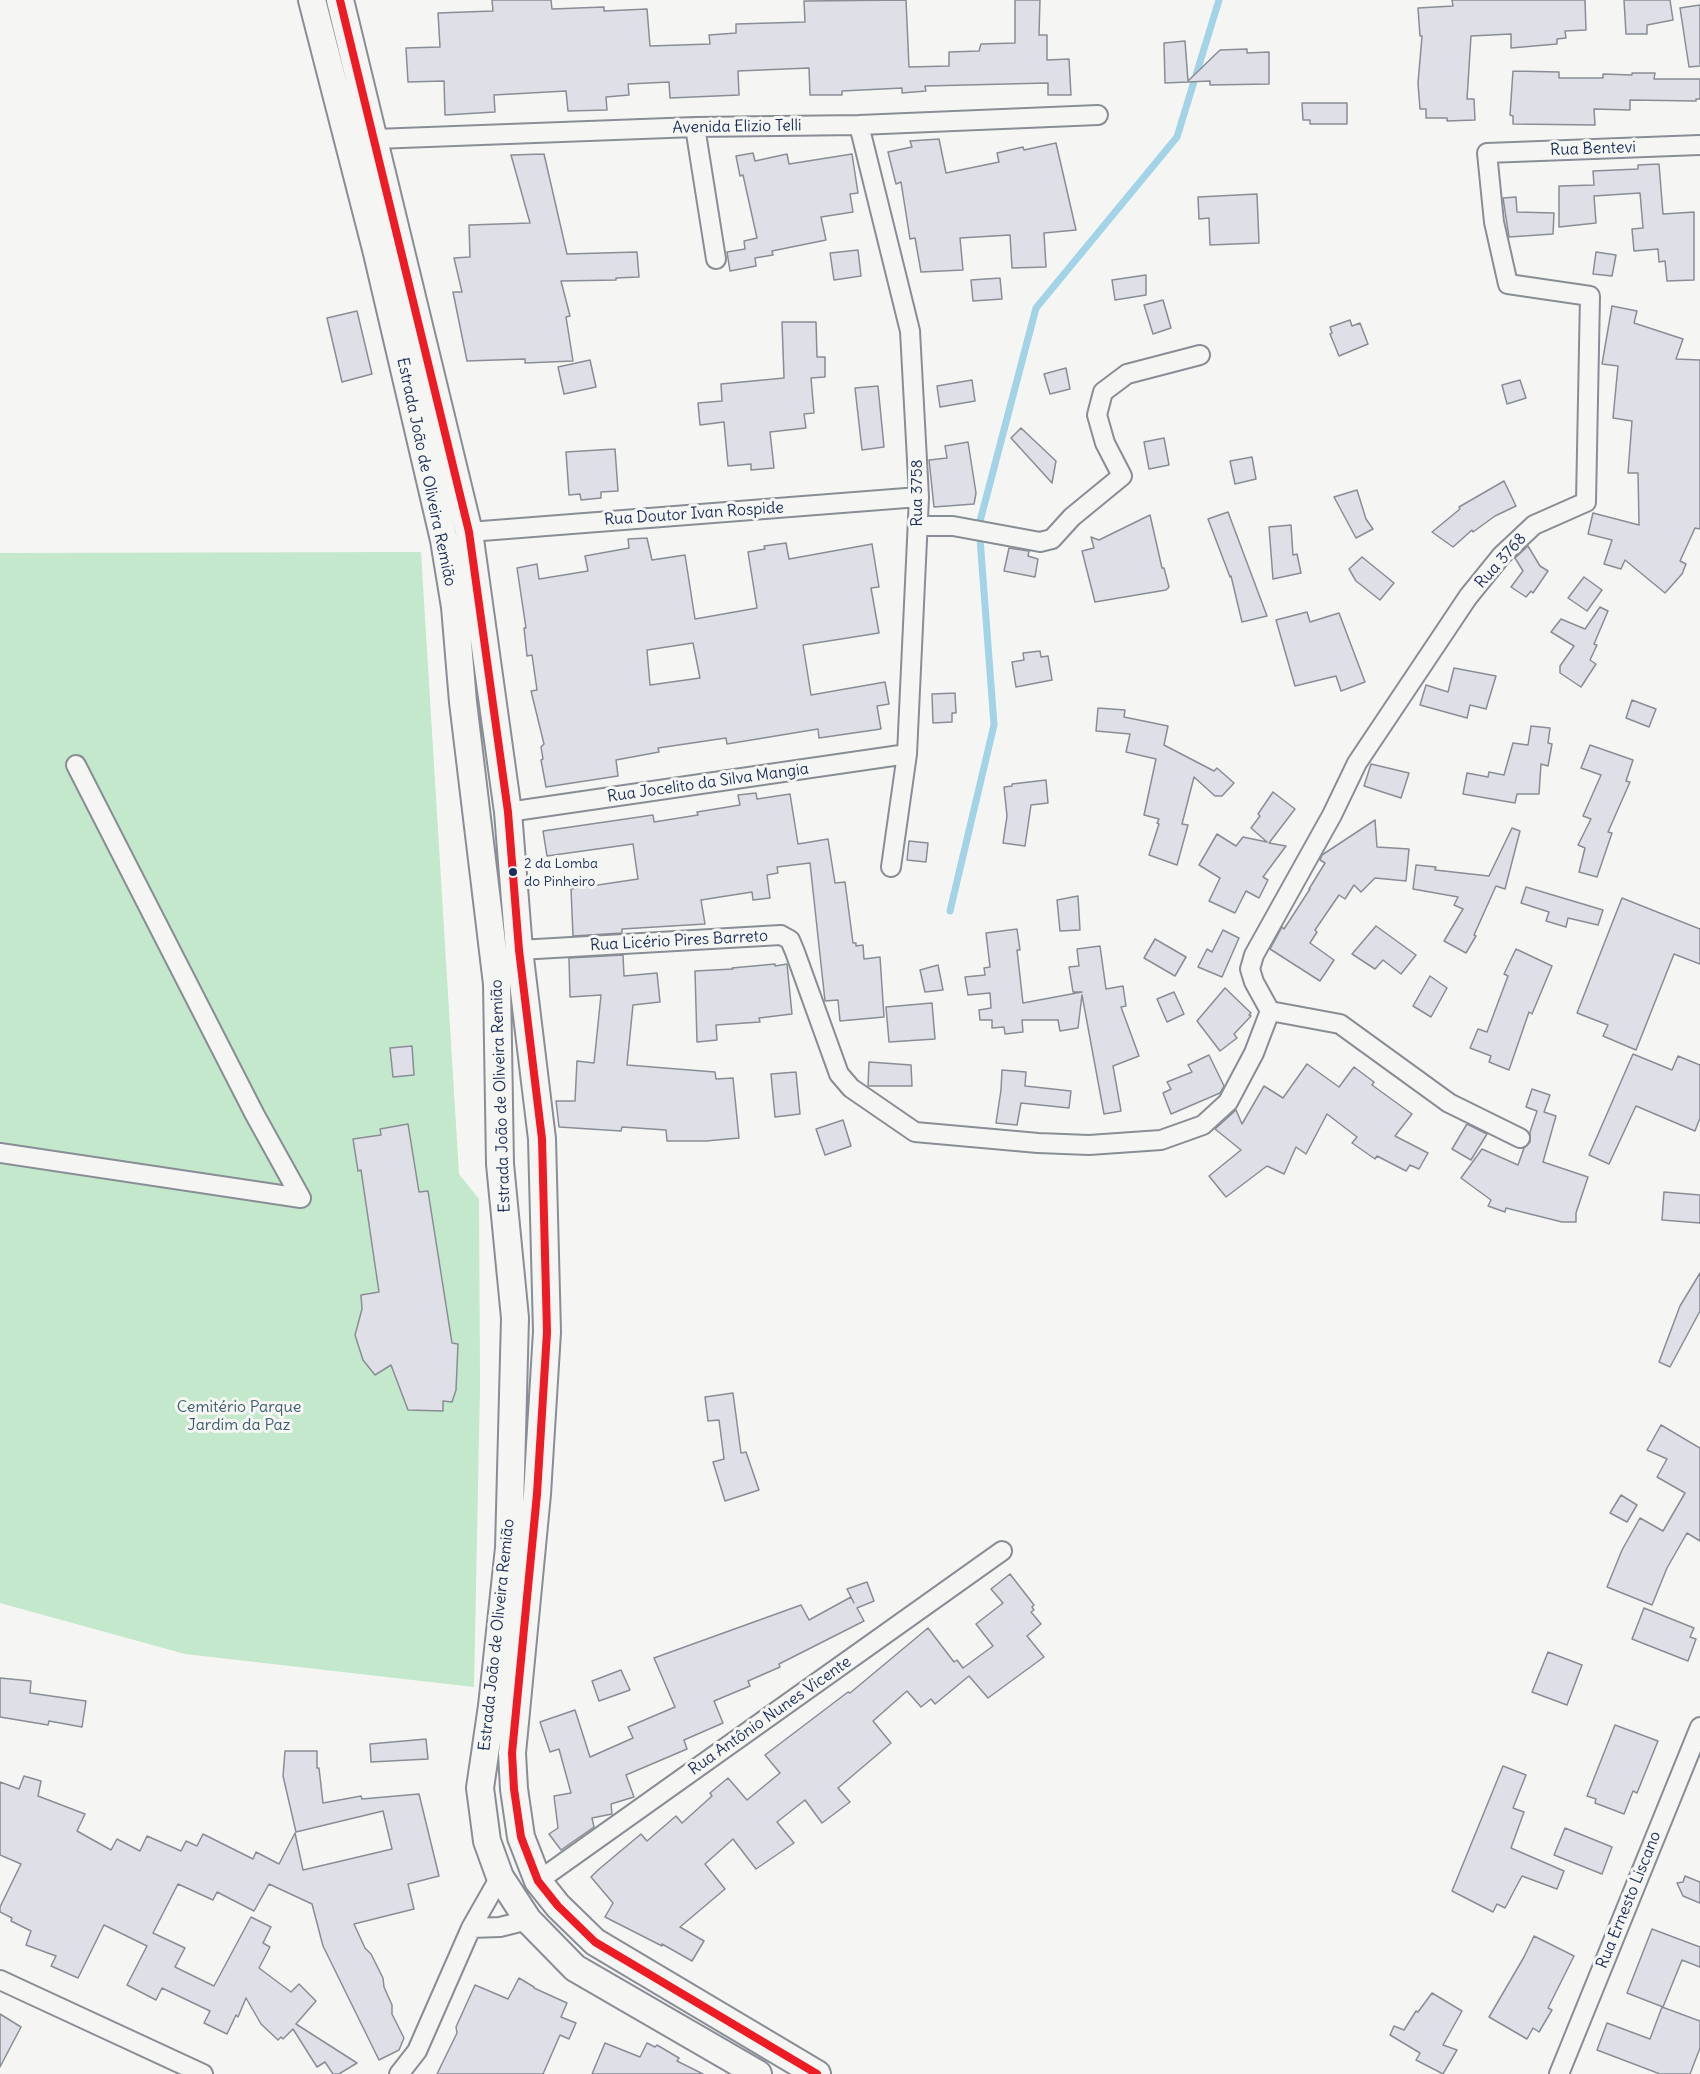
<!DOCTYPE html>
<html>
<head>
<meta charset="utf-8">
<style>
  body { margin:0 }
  canvas { display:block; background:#f5f5f3 }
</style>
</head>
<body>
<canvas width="1700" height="2074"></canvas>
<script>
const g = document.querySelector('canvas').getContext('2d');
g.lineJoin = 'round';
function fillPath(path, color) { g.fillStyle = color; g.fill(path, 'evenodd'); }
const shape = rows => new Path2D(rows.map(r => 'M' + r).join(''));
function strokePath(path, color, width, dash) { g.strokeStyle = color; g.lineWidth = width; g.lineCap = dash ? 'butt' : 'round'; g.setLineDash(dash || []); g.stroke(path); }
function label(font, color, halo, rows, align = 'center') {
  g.font = font + ' Delius,sans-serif'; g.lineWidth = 6; g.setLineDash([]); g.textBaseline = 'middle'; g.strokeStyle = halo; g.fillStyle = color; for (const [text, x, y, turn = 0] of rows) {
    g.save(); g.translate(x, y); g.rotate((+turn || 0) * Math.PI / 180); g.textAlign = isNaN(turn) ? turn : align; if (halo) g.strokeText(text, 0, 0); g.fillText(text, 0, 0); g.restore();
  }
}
fillPath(shape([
  [421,552,459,1174,479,1199,480,1387,474,1687,185,1654,0,1603,0,553]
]), '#c3e8cb');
strokePath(shape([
  [950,911,994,725,979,525,1036,308,1177,137,1219,0]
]), '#a2d3e6', 7);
const building = shape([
  [492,0,551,0,552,9,604,7,604,11,647,9,650,46,710,44,709,35,736,33,736,24,805,22,804,1,906,0,909,67,949,66,949,52,979,51,981,44,1015,43,1015,0,1040,0,1039,35,1047,35,1047,60,1069,59,1071,95,1048,95,1048,83,925,86,926,91,902,93,902,88,842,91,842,95,810,95,809,68,738,71,739,95,670,98,669,82,628,84,629,95,606,97,607,110,568,111,566,91,494,95,495,112,445,115,444,81,408,82,406,48,440,47,438,13,493,11,492,0],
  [1452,0,1585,0,1586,30,1565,31,1566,38,1557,39,1557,44,1511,48,1511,34,1471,36,1467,99,1474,99,1475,120,1447,121,1447,118,1426,118,1426,109,1420,109,1418,83,1422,36,1420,36,1418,8,1453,6,1452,0],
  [1624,0,1670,0,1673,20,1647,25,1647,34,1626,34,1624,0],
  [1700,5,1700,66,1689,67,1680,8,1700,5],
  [1185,41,1188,81,1220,50,1247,49,1247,53,1269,52,1269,84,1210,85,1210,81,1165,83,1164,43,1185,41],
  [1513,71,1559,72,1559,78,1603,78,1603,74,1632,75,1632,73,1655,73,1654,79,1700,79,1700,99,1696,99,1696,101,1630,100,1630,110,1594,109,1595,125,1513,124,1513,116,1510,115,1513,71],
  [1302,103,1347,103,1347,124,1310,124,1310,120,1303,120,1302,103],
  [939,139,946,173,999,162,997,153,1023,147,1024,150,1056,143,1076,230,1044,233,1046,267,1012,268,1010,235,960,238,963,270,921,272,915,238,910,239,901,182,896,184,888,152,912,147,910,141,939,139],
  [753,153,755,161,787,154,789,164,852,154,858,193,850,194,853,212,821,217,826,240,772,251,773,255,755,258,756,266,730,271,727,252,745,249,744,241,757,238,743,175,740,176,736,156,753,153],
  [544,154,567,254,637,252,639,277,616,278,616,280,561,281,570,316,566,317,573,361,525,363,525,359,467,361,453,292,462,292,454,258,470,257,469,225,530,223,511,155,544,154],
  [1659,164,1663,214,1694,212,1694,280,1667,281,1665,261,1659,262,1658,249,1634,251,1632,229,1643,228,1640,193,1594,196,1596,223,1559,227,1559,186,1594,185,1593,171,1638,169,1638,165,1659,164],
  [1257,194,1259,243,1210,245,1209,218,1199,219,1198,197,1257,194],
  [1516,197,1517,212,1554,213,1553,234,1509,237,1503,198,1516,197],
  [858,250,861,276,834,280,830,253,858,250],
  [1596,252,1616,255,1612,276,1593,274,1596,252],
  [1146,275,1146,295,1115,300,1112,280,1146,275],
  [1000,278,1002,299,973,301,971,280,1000,278],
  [1163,300,1171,328,1153,334,1144,305,1163,300],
  [1612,306,1637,311,1634,323,1683,339,1676,359,1700,360,1700,529,1695,528,1680,561,1686,564,1682,574,1665,593,1625,560,1621,569,1604,564,1612,540,1588,534,1593,513,1639,525,1638,473,1628,473,1632,421,1613,418,1618,366,1602,364,1612,306],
  [357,311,372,374,342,382,327,318,357,311],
  [1350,320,1352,326,1360,323,1368,344,1339,356,1330,334,1332,333,1330,327,1350,320],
  [782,322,816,322,817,357,825,357,825,377,811,378,814,413,804,414,806,428,770,432,774,468,751,470,751,464,728,466,724,422,700,425,698,403,722,401,721,384,784,378,782,322],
  [590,360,596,387,564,394,558,367,590,360],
  [1066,368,1070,389,1050,394,1044,374,1066,368],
  [972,380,975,401,940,407,937,386,972,380],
  [1520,380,1526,398,1507,404,1502,385,1520,380],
  [878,386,884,447,862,450,855,388,878,386],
  [1021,428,1056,461,1052,483,1011,438,1021,428],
  [1164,438,1169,465,1149,469,1144,442,1164,438],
  [968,442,976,493,974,504,934,507,929,460,947,458,945,446,968,442],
  [615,449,618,491,601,492,601,498,581,500,580,494,569,495,566,452,615,449],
  [1252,457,1256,479,1235,484,1230,461,1252,457],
  [1504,481,1516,506,1495,516,1473,532,1472,530,1453,547,1432,532,1460,509,1459,507,1504,481],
  [1357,490,1366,519,1373,529,1356,538,1334,497,1357,490],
  [1228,512,1267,616,1242,622,1231,576,1230,577,1208,519,1228,512],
  [1150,515,1162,568,1164,568,1169,587,1166,590,1095,602,1082,551,1094,548,1091,537,1099,540,1150,515],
  [1291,525,1293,555,1297,554,1301,573,1273,579,1269,527,1291,525],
  [647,538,652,560,685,555,695,619,757,608,748,552,765,549,764,546,786,543,789,559,872,544,879,587,871,588,879,633,803,645,811,695,885,682,889,704,877,706,881,729,819,738,818,729,727,744,726,738,658,748,659,752,616,760,618,776,546,787,541,760,543,759,541,747,544,744,531,691,537,690,532,655,527,656,524,628,526,628,517,568,537,564,539,579,588,571,585,556,629,548,628,539,647,538],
  [693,643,700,678,650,685,647,650,693,643],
  [1528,546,1540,566,1548,571,1533,593,1531,591,1526,597,1511,587,1523,571,1515,558,1528,546],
  [1009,548,1029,551,1028,556,1038,559,1035,577,1004,571,1009,548],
  [1362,557,1394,583,1380,600,1356,581,1349,569,1362,557],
  [1584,577,1602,590,1587,611,1568,598,1584,577],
  [1600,607,1608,611,1594,644,1597,645,1590,660,1596,664,1581,687,1560,673,1560,666,1574,646,1551,632,1561,619,1585,629,1600,607],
  [1307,612,1310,622,1339,613,1365,682,1341,691,1336,676,1295,686,1276,620,1307,612],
  [1040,651,1041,657,1048,656,1052,680,1016,687,1012,662,1024,660,1023,653,1040,651],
  [1454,668,1496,676,1486,709,1470,705,1467,718,1420,705,1426,685,1448,692,1454,668],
  [955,693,956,713,952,713,952,722,933,723,932,694,955,693],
  [1632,700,1656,709,1649,727,1626,718,1632,700],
  [1098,708,1125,710,1124,717,1168,726,1164,745,1214,771,1217,768,1234,783,1222,796,1215,796,1194,777,1182,824,1188,825,1177,865,1149,855,1159,824,1157,823,1159,819,1144,815,1156,759,1126,752,1130,734,1096,731,1098,708],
  [1531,726,1550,728,1548,743,1552,744,1548,766,1541,764,1539,794,1517,794,1515,803,1463,794,1467,773,1488,777,1489,772,1504,775,1513,743,1528,745,1531,726],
  [1590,745,1633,760,1626,781,1630,782,1608,832,1612,833,1597,877,1579,872,1585,848,1578,845,1591,819,1583,816,1601,775,1581,768,1590,745],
  [1371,764,1409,773,1401,798,1364,786,1371,764],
  [1046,780,1048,803,1031,805,1025,846,1003,843,1007,816,1004,787,1012,786,1012,784,1046,780],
  [1273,792,1295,809,1269,843,1286,846,1263,877,1268,880,1259,898,1246,891,1235,913,1209,901,1220,878,1199,865,1217,834,1236,846,1243,837,1267,842,1251,828,1260,816,1258,814,1273,792],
  [756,793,757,799,790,794,798,844,828,839,835,883,845,882,853,943,856,943,856,946,863,945,864,959,880,957,884,1017,840,1021,838,1000,825,1001,810,863,777,867,778,873,767,875,770,898,753,900,752,892,701,900,705,924,622,929,622,933,573,936,571,889,638,879,633,844,547,856,543,831,653,815,654,822,698,815,697,812,740,805,738,795,756,793],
  [1375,820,1377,847,1409,849,1406,881,1375,878,1361,892,1354,885,1345,899,1339,895,1315,930,1317,932,1310,943,1334,960,1320,981,1270,949,1282,927,1284,929,1310,889,1309,889,1325,863,1320,860,1322,855,1375,820],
  [1512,828,1520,831,1505,889,1496,886,1474,935,1476,936,1466,953,1444,941,1463,909,1454,905,1458,897,1413,889,1416,865,1436,867,1435,870,1489,876,1512,828],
  [909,841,928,843,926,862,907,860,909,841],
  [1526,887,1603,910,1598,925,1568,918,1566,927,1546,921,1549,912,1521,903,1526,887],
  [1078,896,1080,930,1060,931,1057,900,1078,896],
  [1622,898,1700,929,1700,964,1674,954,1636,1050,1603,1036,1608,1025,1577,1013,1622,898],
  [1376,926,1416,955,1401,974,1383,960,1375,969,1352,954,1376,926],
  [1017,929,1020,950,1017,950,1023,1003,1082,992,1073,992,1069,967,1079,966,1077,949,1100,946,1106,989,1123,986,1126,1006,1121,1007,1139,1056,1113,1066,1121,1111,1104,1114,1082,995,1078,1028,1060,1031,1058,1020,1022,1020,1023,1032,1005,1034,1004,1027,992,1028,992,1020,980,1020,979,1010,991,1008,990,993,968,995,965,977,985,975,984,968,990,967,986,933,1017,929],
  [1223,930,1239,938,1222,977,1198,967,1207,949,1212,952,1223,930],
  [1155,939,1186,957,1175,976,1144,958,1155,939],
  [1516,949,1552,966,1532,1014,1529,1012,1509,1070,1489,1062,1491,1056,1470,1048,1478,1029,1487,1032,1508,976,1504,974,1516,949],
  [623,955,624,976,657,973,660,1002,633,1005,627,1065,715,1072,716,1079,733,1078,739,1138,706,1141,667,1141,666,1130,622,1127,621,1131,559,1127,556,1101,575,1101,577,1061,594,1063,601,995,570,997,569,958,623,955],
  [775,964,775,966,787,964,792,1014,759,1018,760,1022,716,1025,717,1040,697,1042,695,971,733,969,732,968,775,964],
  [938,965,943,990,925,992,920,970,938,965],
  [1430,976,1447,988,1431,1017,1413,1006,1430,976],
  [1225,988,1251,1013,1249,1015,1251,1016,1234,1034,1237,1038,1220,1051,1197,1021,1225,988],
  [1174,992,1184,1014,1167,1022,1157,999,1174,992],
  [932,1003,935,1039,889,1042,886,1007,932,1003],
  [412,1046,414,1075,393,1077,390,1048,412,1046],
  [1633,1054,1672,1070,1678,1056,1700,1065,1700,1118,1695,1131,1636,1106,1609,1164,1589,1155,1633,1054],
  [1209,1055,1224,1086,1220,1093,1171,1114,1163,1093,1171,1089,1167,1082,1192,1072,1188,1065,1209,1055],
  [869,1062,911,1065,912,1086,868,1086,869,1062],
  [1307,1064,1339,1087,1354,1067,1374,1082,1372,1085,1412,1114,1395,1136,1428,1153,1419,1169,1410,1165,1406,1171,1377,1156,1375,1159,1352,1143,1357,1137,1327,1114,1306,1154,1296,1147,1284,1174,1267,1166,1226,1197,1209,1176,1241,1150,1215,1129,1236,1110,1242,1124,1264,1086,1283,1098,1307,1064],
  [1002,1070,1026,1072,1025,1086,1071,1091,1069,1108,1021,1103,1017,1125,996,1123,1001,1090,1002,1070],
  [796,1072,800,1114,775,1117,771,1074,796,1072],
  [1532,1089,1550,1095,1544,1112,1556,1116,1543,1162,1588,1177,1576,1213,1576,1222,1562,1222,1506,1208,1505,1212,1488,1206,1491,1200,1461,1178,1482,1149,1518,1165,1524,1148,1530,1142,1530,1132,1537,1111,1526,1107,1532,1089],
  [843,1120,851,1146,825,1155,816,1129,843,1120],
  [408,1124,419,1192,428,1191,452,1343,458,1344,456,1390,452,1402,443,1401,443,1411,408,1410,391,1365,375,1375,363,1360,355,1335,362,1309,361,1295,379,1292,361,1170,358,1171,353,1139,381,1135,380,1129,408,1124],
  [1467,1124,1487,1134,1471,1160,1452,1149,1467,1124],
  [1664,1192,1700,1195,1700,1223,1662,1220,1664,1192],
  [1700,1273,1700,1311,1670,1367,1659,1362,1680,1306,1700,1273],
  [733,1393,741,1453,746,1452,759,1490,725,1501,713,1462,724,1459,719,1420,708,1421,705,1397,733,1393],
  [1661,1425,1700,1448,1700,1541,1687,1533,1667,1568,1652,1605,1607,1587,1622,1550,1640,1518,1663,1531,1685,1493,1657,1477,1667,1459,1647,1450,1661,1425],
  [1621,1495,1637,1505,1627,1522,1610,1513,1621,1495],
  [1010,1574,1034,1605,1032,1607,1034,1610,1031,1612,1041,1624,1027,1636,1044,1657,988,1698,969,1676,935,1704,931,1699,921,1707,907,1691,873,1721,891,1743,838,1788,850,1802,822,1823,805,1800,777,1822,794,1843,756,1869,733,1839,705,1864,725,1889,680,1927,704,1941,692,1961,662,1944,662,1946,605,1917,613,1903,591,1877,598,1870,641,1834,647,1841,676,1816,682,1823,712,1796,710,1793,728,1778,747,1800,780,1773,765,1755,848,1692,850,1693,928,1628,954,1662,957,1660,963,1668,993,1646,976,1624,1003,1603,991,1589,1010,1574],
  [867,1582,874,1601,857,1608,864,1621,779,1664,780,1667,748,1681,750,1686,714,1701,723,1723,684,1740,687,1749,626,1775,634,1797,611,1804,612,1814,592,1818,594,1827,561,1850,549,1834,558,1828,554,1796,571,1793,559,1749,550,1752,540,1722,575,1710,590,1757,633,1738,628,1727,675,1707,654,1658,801,1605,809,1620,851,1597,854,1603,847,1589,867,1582],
  [1644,1608,1694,1628,1690,1637,1696,1639,1688,1661,1632,1639,1644,1608],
  [1548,1652,1582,1665,1567,1705,1532,1692,1548,1652],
  [621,1670,630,1690,599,1701,592,1681,621,1670],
  [0,1678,31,1681,30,1693,86,1701,82,1727,49,1721,48,1725,0,1717,0,1678],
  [1615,1725,1658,1741,1637,1793,1633,1791,1624,1814,1595,1803,1596,1799,1587,1796,1615,1725],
  [426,1739,428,1759,371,1762,370,1744,426,1739],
  [285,1751,317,1751,317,1768,319,1768,323,1803,361,1796,362,1799,419,1794,439,1876,408,1884,414,1909,354,1924,365,1948,371,1954,383,1978,384,1987,392,2005,392,2014,404,2038,399,2050,379,2060,323,1946,312,1904,269,1884,254,1911,217,1892,213,1900,178,1884,153,1933,185,1948,175,1967,214,1986,251,1917,271,1927,263,1943,270,1947,259,1968,291,1992,299,1984,316,2001,296,2024,357,2063,339,2074,333,2074,325,2062,317,2067,293,2029,283,2039,281,2037,278,2040,261,2024,246,1998,238,2017,236,2015,227,2034,204,2023,210,2011,162,1988,156,2000,127,1985,147,1946,104,1925,78,1978,51,1966,56,1956,26,1945,31,1931,11,1921,12,1918,0,1912,0,1907,21,1864,0,1855,0,1782,19,1789,24,1776,41,1781,38,1796,85,1814,77,1831,111,1850,117,1839,140,1851,147,1836,181,1851,186,1841,197,1846,203,1834,253,1859,256,1852,279,1864,295,1833,303,1870,392,1849,383,1811,296,1832,283,1776,285,1751],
  [1503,1766,1526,1775,1513,1808,1524,1812,1511,1848,1564,1871,1557,1889,1522,1876,1505,1908,1497,1904,1493,1912,1452,1891,1503,1766],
  [1565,1828,1612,1847,1602,1874,1554,1855,1565,1828],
  [1685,1876,1700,1882,1700,1903,1683,1896,1677,1883,1683,1882,1685,1876],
  [1652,1929,1700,1947,1700,1967,1682,1960,1663,2007,1627,1993,1652,1929],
  [1534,1936,1574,1956,1548,2008,1552,2010,1539,2032,1533,2028,1527,2039,1489,2017,1524,1957,1534,1936],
  [519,1978,534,1987,534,1988,567,2003,561,2017,576,2023,569,2039,560,2035,543,2074,437,2074,457,2033,456,2027,475,1985,508,1999,519,1978],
  [1432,1993,1462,2011,1443,2045,1457,2050,1443,2074,1416,2060,1420,2053,1390,2035,1394,2026,1404,2030,1416,2011,1418,2012,1432,1993],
  [1662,2007,1700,2021,1700,2048,1690,2074,1660,2074,1597,2050,1607,2023,1650,2039,1662,2007],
  [0,2014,21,2027,0,2067,0,2014],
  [605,2043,640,2057,647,2043,655,2047,657,2045,679,2058,677,2061,703,2074,592,2074,605,2043]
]);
fillPath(building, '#dedfe7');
strokePath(building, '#898d95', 1.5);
const minor = shape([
  [859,125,910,331,919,497,907,754,891,867],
  [695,127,716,259],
  [375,139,695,127,859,125,1098,115],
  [918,526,953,526,1040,542,1052,539,1072,517,1122,476,1105,443,1097,415,1103,392,1127,374,1200,355],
  [469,532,919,497],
  [76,765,255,1115,301,1198],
  [508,812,907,754],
  [519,950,781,935,790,940,795,952,839,1074,851,1088,915,1132,1038,1143,1089,1145,1161,1140,1203,1125,1228,1102,1254,1053,1270,1011,1340,1024,1449,1103,1520,1138],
  [1270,1011,1254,982,1250,969,1254,955,1332,815,1357,763,1468,597,1502,555,1534,525,1586,502,1590,296,1508,284,1494,222,1487,153,1700,145],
  [0,1153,301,1198],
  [538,1881,1002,1551],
  [471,1928,500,1927,528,1920],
  [0,1980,203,2074],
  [399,2074,417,2051,471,1928,500,1877],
  [1559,2074,1700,1727]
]);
const secondary = shape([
  [312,0,377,253,444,540,455,607,463,702,497,984,500,1164,515,1318,509,1548,492,1706,480,1788,487,1841,500,1877,528,1920,575,1968,758,2074],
  [340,0,469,532,508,812,519,950,542,1139,547,1332,537,1494,512,1753,514,1789,521,1837,538,1881,558,1906,595,1942,817,2074]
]);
strokePath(minor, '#898d95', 22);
strokePath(secondary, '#898d95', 30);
strokePath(minor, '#f5f5f3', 18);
strokePath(secondary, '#f5f5f3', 26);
strokePath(shape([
  [340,0,469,532,508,812,519,950,542,1139,547,1332,537,1494,512,1753,514,1789,521,1837,538,1881,558,1906,595,1942,817,2074]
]), '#ed1c24', 8);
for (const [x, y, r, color] of [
  [513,872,5,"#1b2f5e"]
]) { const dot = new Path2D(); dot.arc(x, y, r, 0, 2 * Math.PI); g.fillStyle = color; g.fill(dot); strokePath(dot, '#f6f6f2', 2); }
label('14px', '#1b2f5e', '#f6f6f2', [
  ["2 da Lomba",524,864],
  ["do Pinheiro",524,882]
], 'left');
label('16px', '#1b2f5e', '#f6f6f2', [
  ["Avenida Elizio Telli",737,127,-1],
  ["Rua Bentevi",1593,149,-2],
  ["Estrada João de Oliveira Remião",426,472,78],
  ["Rua 3758",917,493,-90],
  ["Rua Doutor Ivan Rospide",694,514,-4],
  ["Rua 3768",1501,561,-48],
  ["Rua Jocelito da Silva Mangia",708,783,-8],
  ["Rua Licério Pires Barreto",679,941,-3],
  ["Estrada João de Oliveira Remião",501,1096,-92],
  ["Estrada João de Oliveira Remião",497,1635,-84],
  ["Rua Antônio Nunes Vicente",770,1716,-35],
  ["Rua Ernesto Liscano",1629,1900,-68]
]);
label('16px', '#3b5b71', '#f6f6f2', [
  ["Cemitério Parque",239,1407],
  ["Jardim da Paz",239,1425]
]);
</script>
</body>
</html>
